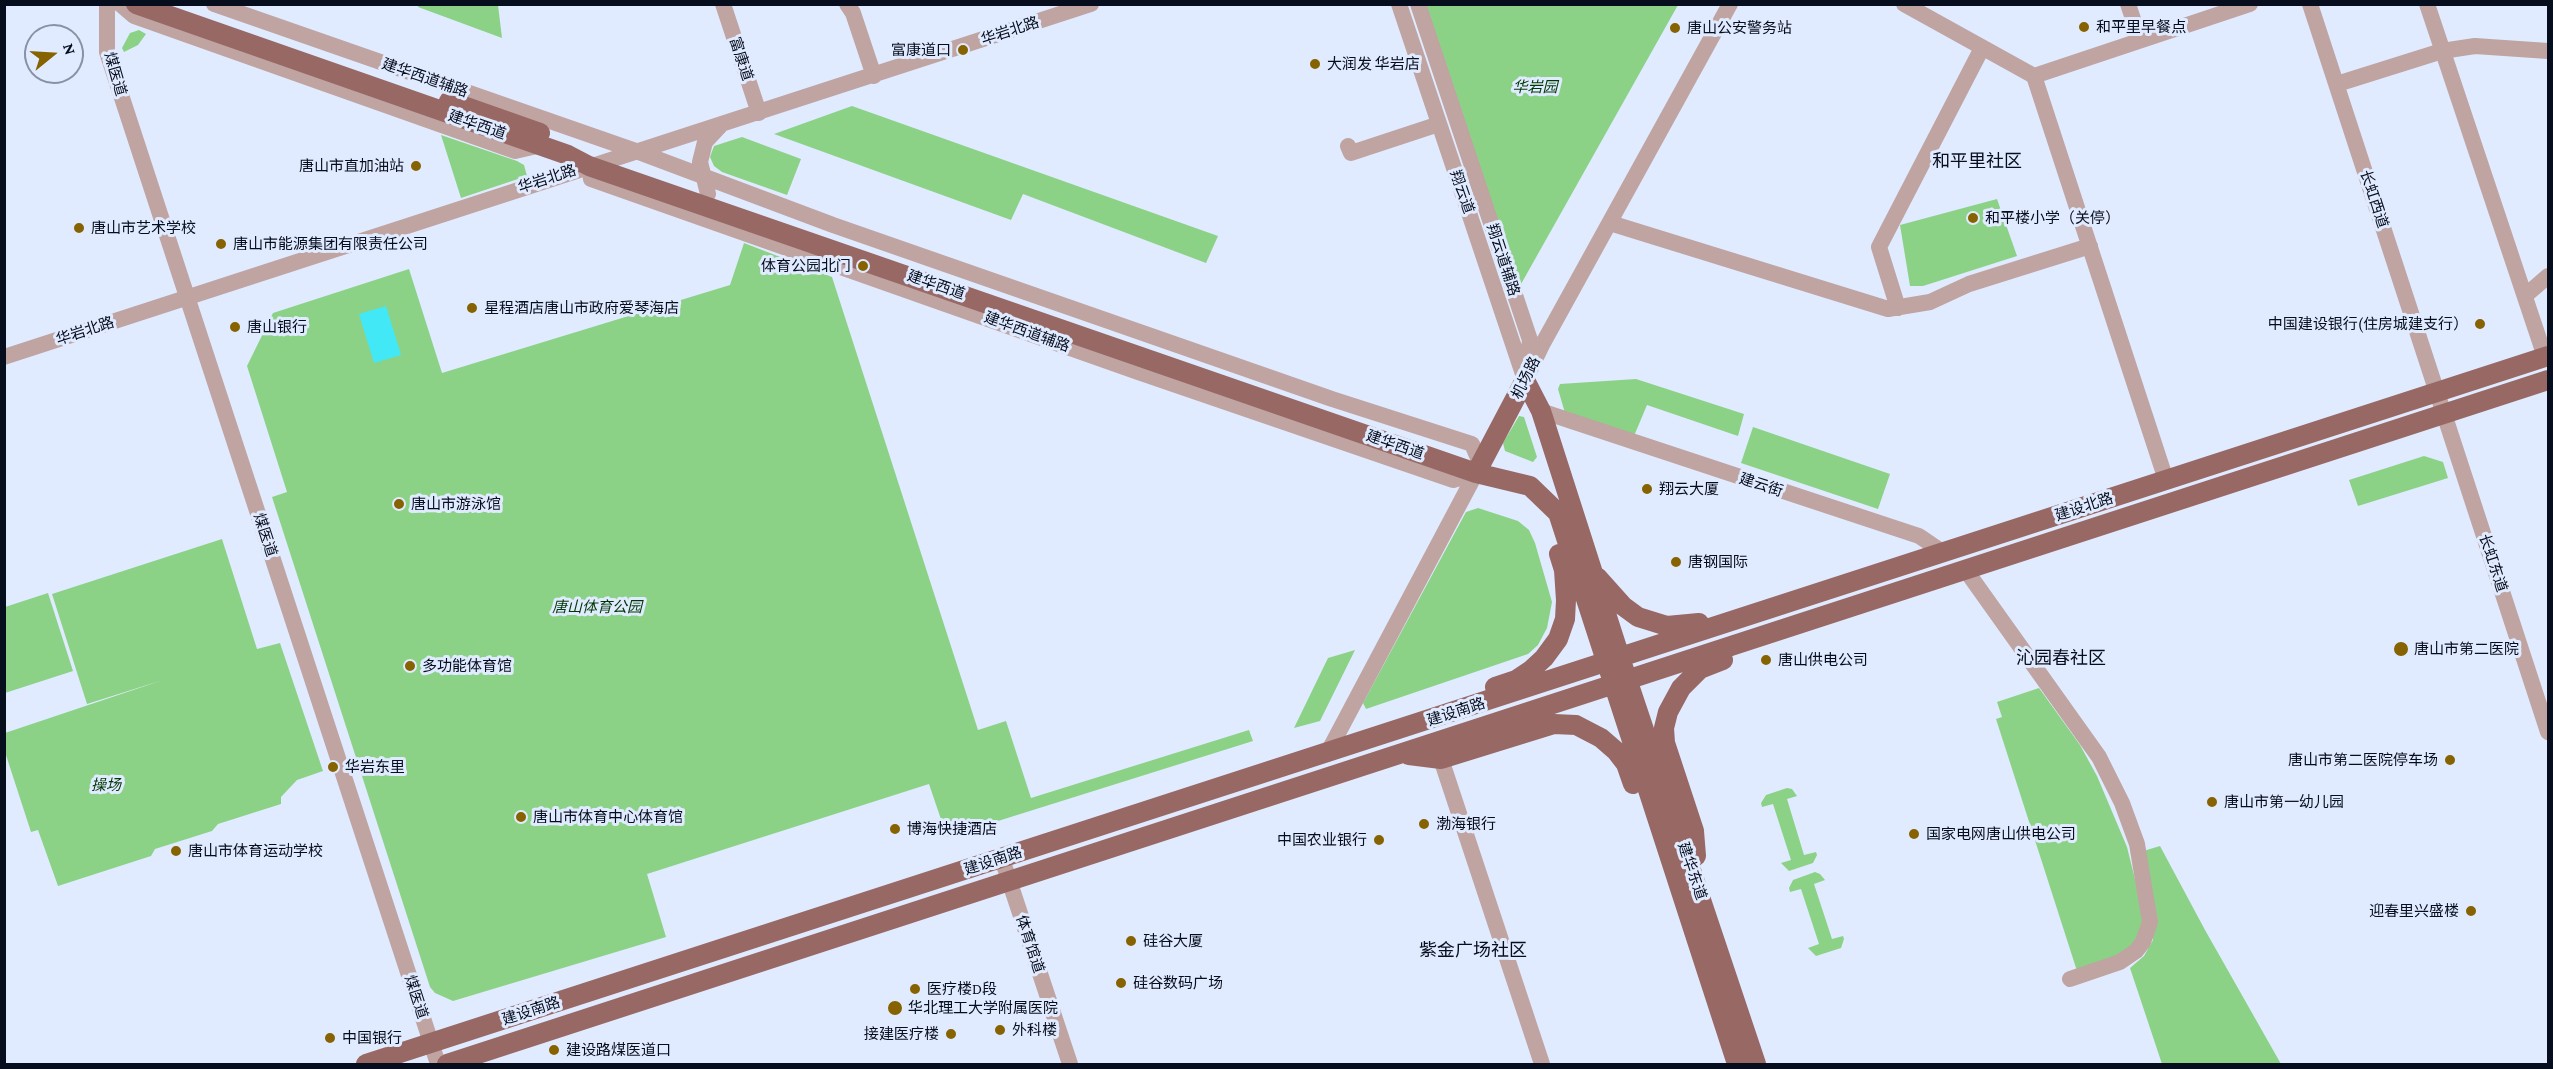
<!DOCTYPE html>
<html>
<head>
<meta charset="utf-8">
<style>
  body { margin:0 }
  #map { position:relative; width:2553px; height:1069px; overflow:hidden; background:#e0ebff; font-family:"Crimson Pro",serif }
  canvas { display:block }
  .frame { position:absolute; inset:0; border:6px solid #060d1d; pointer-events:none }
  .north { position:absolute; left:24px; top:24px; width:60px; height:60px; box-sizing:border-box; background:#e0ebff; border:2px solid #8992a5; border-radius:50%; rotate:72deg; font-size:16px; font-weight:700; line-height:24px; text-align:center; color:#060d1d }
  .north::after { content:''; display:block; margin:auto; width:21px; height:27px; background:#876200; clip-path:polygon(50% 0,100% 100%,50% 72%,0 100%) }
</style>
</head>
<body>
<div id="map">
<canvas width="2553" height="1069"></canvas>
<div class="frame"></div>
<div class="north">N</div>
</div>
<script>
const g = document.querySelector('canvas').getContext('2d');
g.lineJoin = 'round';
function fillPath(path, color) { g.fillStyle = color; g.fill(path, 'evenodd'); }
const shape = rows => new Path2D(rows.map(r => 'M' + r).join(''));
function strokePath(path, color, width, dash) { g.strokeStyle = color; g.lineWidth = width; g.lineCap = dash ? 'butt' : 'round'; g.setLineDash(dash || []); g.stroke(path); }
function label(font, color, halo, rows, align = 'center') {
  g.font = font + ' "Crimson Pro","Noto Sans SC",serif'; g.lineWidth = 6; g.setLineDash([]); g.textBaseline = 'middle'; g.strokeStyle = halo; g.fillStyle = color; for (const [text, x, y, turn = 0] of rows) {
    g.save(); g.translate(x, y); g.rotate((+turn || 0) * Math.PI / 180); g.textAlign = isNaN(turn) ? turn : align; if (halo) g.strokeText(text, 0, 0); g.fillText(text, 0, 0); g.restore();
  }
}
fillPath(shape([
  [419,4,498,5,502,38,418,7],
  [1423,5,1678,5,1516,293],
  [139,30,146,34,138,45,124,52,122,48,130,33],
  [852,106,1218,236,1206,263,1023,194,1011,220,774,134],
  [441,135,517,161,524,165,527,176,461,198],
  [742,137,801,159,787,195,722,172,714,166,710,157,714,146],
  [1997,199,2017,256,1923,286,1910,286,1900,225],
  [744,243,832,277,978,730,1006,721,1031,798,1249,730,1253,741,947,837,929,784,647,874,666,937,453,1001,435,993,430,987,272,497,287,492,247,366,273,313,409,269,442,373,730,285],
  [1636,379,1744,414,1738,436,1647,405,1634,436,1565,413,1558,389,1560,384],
  [1519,416,1524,417,1537,457,1533,462,1505,451,1503,443],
  [1753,427,1890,474,1878,509,1741,463],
  [2424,456,2443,462,2448,478,2358,506,2349,480],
  [1478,508,1518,521,1529,530,1535,543,1552,602,1547,628,1538,645,1528,654,1366,709,1363,703,1466,512],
  [222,539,257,649,280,643,323,771,297,780,281,797,281,804,218,824,212,831,155,849,151,856,58,886,38,830,31,832,5,752,5,733,163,680,87,704,52,594],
  [48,593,73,671,5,693,5,607],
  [1355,650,1320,721,1294,728,1328,658],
  [2039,688,2080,745,2097,776,2127,847,2145,919,2142,939,2124,954,2077,971,1996,719,2002,717,1997,702],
  [1787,788,1792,789,1797,796,1787,799,1804,855,1816,852,1817,855,1813,863,1789,871,1781,863,1791,860,1773,804,1762,807,1761,803,1766,795],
  [2160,846,2205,930,2281,1064,2162,1064,2130,968,2144,956,2153,940,2140,852],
  [1815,872,1820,874,1825,880,1814,884,1832,939,1843,936,1844,939,1841,948,1816,956,1808,948,1819,944,1801,889,1790,892,1789,888,1793,880]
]), '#8bd287');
fillPath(shape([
  [386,306,401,355,374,363,359,314]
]), '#43e8f6');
strokePath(shape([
  [107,4,107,52,438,1064],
  [120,4,134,16,515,151,537,146],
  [214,4,636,151,833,225,1332,399,1472,444,1480,463],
  [723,4,759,113],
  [847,4,853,13,874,76],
  [1399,4,1525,380],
  [1418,4,1530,340,1527,367],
  [1904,4,2034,76,2250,4],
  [2128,4,2140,40],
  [2310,4,2548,732],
  [2427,4,2545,357],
  [2034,76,2166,480],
  [2337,84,2442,51,2475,46,2548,51],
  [1348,146,1351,153,1439,124],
  [589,166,591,179,1138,372,1453,480,1476,473],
  [708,194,700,162,705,142,720,126],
  [1610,223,1888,309,1930,302,1969,284,2090,246],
  [2526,295,2548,276],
  [1898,308,1879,247,1982,48],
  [4,357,1091,4],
  [1525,380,1542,345,1730,4],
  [1541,411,1919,536,1944,553],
  [1965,569,2099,757,2122,803,2137,844,2150,922,2143,942,2136,951,2120,962,2070,979],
  [1327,754,1476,473],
  [1441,759,1542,1064],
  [1002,859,1070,1064]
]), '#bfa4a2', 16);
strokePath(shape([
  [136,4,568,155,589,166,1476,473,1530,486,1558,513,1737,1064],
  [449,101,540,133],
  [1525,380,1541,411,1627,679,1756,1064],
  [1476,473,1525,380],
  [1597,577,1623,606,1638,617,1667,626,1699,623],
  [1495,687,1516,680,1531,670,1544,658,1558,639,1565,619,1566,600,1564,570,1559,554],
  [1409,755,1441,759,1554,724,1576,725,1601,738,1616,751,1626,764,1633,784],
  [1696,856,1694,831,1665,743,1664,728,1668,712,1681,688,1700,669,1723,660],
  [366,1064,2548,356],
  [447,1064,2548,380]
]), '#986865', 20);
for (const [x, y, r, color] of [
  [2084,27,6,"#876200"],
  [1675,28,6,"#876200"],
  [963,50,6,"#876200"],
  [1315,64,6,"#876200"],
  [416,166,6,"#876200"],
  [1973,218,6,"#876200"],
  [79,228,6,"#876200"],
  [221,244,6,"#876200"],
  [863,266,6,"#876200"],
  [472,308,6,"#876200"],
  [2480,324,6,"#876200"],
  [235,327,6,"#876200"],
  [1647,489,6,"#876200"],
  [399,504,6,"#876200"],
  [1676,562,6,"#876200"],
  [2401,649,8,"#876200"],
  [1766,660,6,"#876200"],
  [410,666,6,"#876200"],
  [2450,760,6,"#876200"],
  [333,767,6,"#876200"],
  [2212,802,6,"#876200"],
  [521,817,6,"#876200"],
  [1424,824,6,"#876200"],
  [895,829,6,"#876200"],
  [1914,834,6,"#876200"],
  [1379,840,6,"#876200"],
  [176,851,6,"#876200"],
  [2471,911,6,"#876200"],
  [1131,941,6,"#876200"],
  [1121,983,6,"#876200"],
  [915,989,6,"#876200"],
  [895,1008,8,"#876200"],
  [1000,1030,6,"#876200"],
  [951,1034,6,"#876200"],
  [330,1038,6,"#876200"],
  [554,1050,6,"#876200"]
]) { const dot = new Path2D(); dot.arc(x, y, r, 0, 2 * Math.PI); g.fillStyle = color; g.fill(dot); strokePath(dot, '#e0ebff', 2); }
label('15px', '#060d1d', '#e0ebff', [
  ["和平里早餐点",2096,27],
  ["唐山公安警务站",1687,28],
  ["富康道口",951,50,"right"],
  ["大润发 华岩店",1327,64],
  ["唐山市直加油站",404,166,"right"],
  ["和平楼小学（关停）",1985,218],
  ["唐山市艺术学校",91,228],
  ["唐山市能源集团有限责任公司",233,244],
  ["体育公园北门",851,266,"right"],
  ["星程酒店唐山市政府爱琴海店",484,308],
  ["中国建设银行(住房城建支行）",2468,324,"right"],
  ["唐山银行",247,327],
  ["翔云大厦",1659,489],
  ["唐山市游泳馆",411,504],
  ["唐钢国际",1688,562],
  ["唐山市第二医院",2414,649],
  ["唐山供电公司",1778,660],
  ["多功能体育馆",422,666],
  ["唐山市第二医院停车场",2438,760,"right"],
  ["华岩东里",345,767],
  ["唐山市第一幼儿园",2224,802],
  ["唐山市体育中心体育馆",533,817],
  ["渤海银行",1436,824],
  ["博海快捷酒店",907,829],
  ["国家电网唐山供电公司",1926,834],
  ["中国农业银行",1367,840,"right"],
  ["唐山市体育运动学校",188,851],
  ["迎春里兴盛楼",2459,911,"right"],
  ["硅谷大厦",1143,941],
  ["硅谷数码广场",1133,983],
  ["医疗楼D段",927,989],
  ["华北理工大学附属医院",908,1008],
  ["外科楼",1012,1030],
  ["接建医疗楼",939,1034,"right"],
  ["中国银行",342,1038],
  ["建设路煤医道口",566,1050]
], 'left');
label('15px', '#060d1d', '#e0ebff', [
  ["华岩北路",1010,31,-18],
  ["富康道",741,59,72],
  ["煤医道",115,74,74],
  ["建华西道辅路",425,78,19],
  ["建华西道",477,125,19],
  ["华岩北路",547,179,-18],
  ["翔云道",1462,192,71],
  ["长虹西道",2374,199,72],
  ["翔云道辅路",1503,260,72],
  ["建华西道",936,285,19],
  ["华岩北路",85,331,-18],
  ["建华西道辅路",1027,332,20],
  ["机场路",1526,378,-64],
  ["建华西道",1395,445,19],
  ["建云街",1761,485,18],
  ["建设北路",2084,507,-18],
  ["煤医道",265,535,72],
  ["长虹东道",2493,563,72],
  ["建设南路",1456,712,-18],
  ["建设南路",993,861,-18],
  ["建华东道",1692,871,71],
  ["体育馆道",1030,944,72],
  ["煤医道",416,997,72],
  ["建设南路",531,1011,-18]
]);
label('italic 15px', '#003702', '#e0ebff', [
  ["华岩园",1535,87],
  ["唐山体育公园",597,607],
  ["操场",106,785]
]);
label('18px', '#060d1d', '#e0ebff', [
  ["和平里社区",1977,161],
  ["沁园春社区",2061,658],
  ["紫金广场社区",1473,950]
]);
</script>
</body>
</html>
